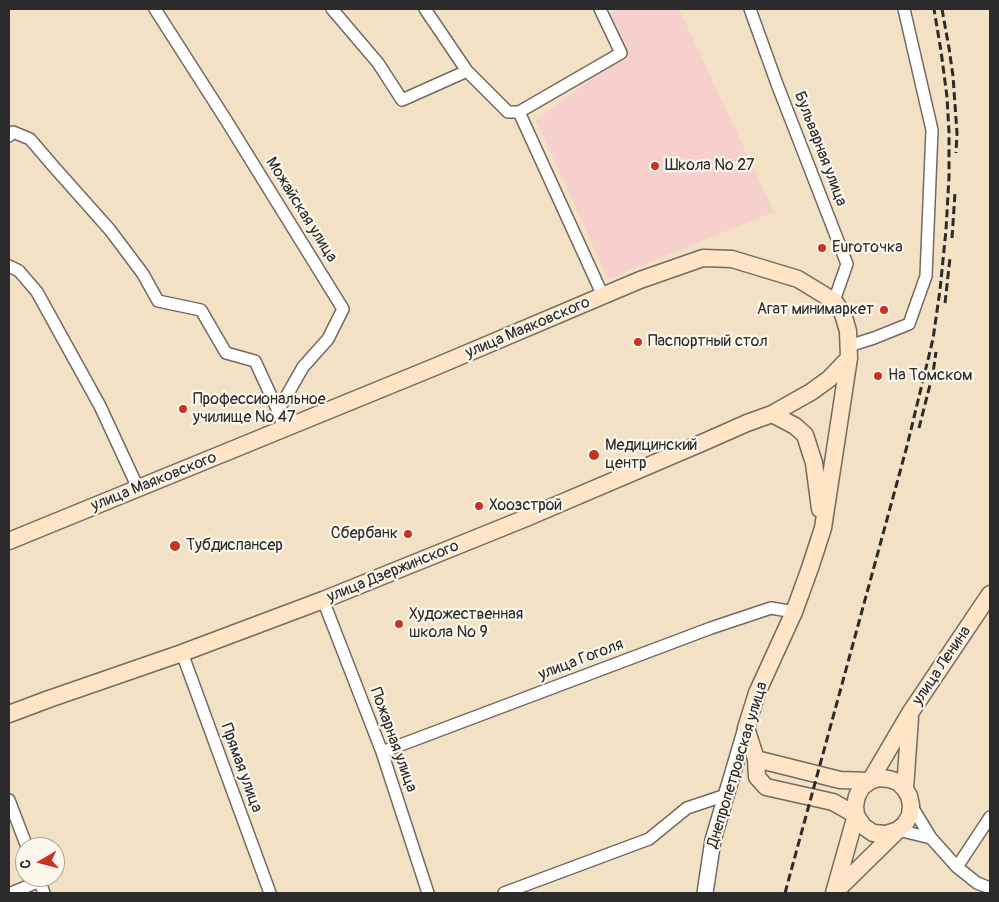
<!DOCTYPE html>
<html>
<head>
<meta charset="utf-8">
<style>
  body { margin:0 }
  #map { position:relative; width:999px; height:902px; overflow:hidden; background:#f3e1c5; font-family:Pangolin,sans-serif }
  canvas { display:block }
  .frame { position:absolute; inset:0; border:10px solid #2b2b2b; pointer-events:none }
  .north { position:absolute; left:15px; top:837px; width:50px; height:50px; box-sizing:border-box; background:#fbf7ec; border:1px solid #a8a59f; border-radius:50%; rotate:262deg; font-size:14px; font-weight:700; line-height:20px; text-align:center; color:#2b2b2b }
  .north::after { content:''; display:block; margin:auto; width:18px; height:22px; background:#c8321e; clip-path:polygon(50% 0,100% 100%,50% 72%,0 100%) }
</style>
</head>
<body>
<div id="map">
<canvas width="999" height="902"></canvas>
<div class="frame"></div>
<div class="north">С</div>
</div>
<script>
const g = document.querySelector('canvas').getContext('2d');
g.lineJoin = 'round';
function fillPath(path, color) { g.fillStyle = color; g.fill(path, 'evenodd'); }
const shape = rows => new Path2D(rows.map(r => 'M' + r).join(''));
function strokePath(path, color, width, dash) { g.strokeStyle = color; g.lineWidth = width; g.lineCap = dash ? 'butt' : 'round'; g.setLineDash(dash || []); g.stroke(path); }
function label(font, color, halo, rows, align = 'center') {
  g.font = font + ' Pangolin,sans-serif'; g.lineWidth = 4.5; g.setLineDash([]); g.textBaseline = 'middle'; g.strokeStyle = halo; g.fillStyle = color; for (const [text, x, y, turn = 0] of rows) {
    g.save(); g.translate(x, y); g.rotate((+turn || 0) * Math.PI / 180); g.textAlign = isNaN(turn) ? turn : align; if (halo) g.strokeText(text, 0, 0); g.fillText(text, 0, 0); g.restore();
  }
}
fillPath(shape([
  [620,9,679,9,774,212,608,279,536,120,626,53,608,14]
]), '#f7d0cd');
const minor = shape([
  [155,9,226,120,343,309,328,339,303,367,278,411,284,429],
  [332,9,378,63,402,100,467,71],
  [425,9,467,71,508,112,519,112],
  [600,9,621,53,519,112,603,296],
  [750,9,777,84,847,264,834,301],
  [9,136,13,132,30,139,54,167,110,230,143,274,158,301,201,310,226,353,255,361,278,411],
  [9,266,19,271,37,292,100,406,138,488],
  [849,346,874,338,909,324,926,276,932,130,904,9],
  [323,600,382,752,428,893],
  [182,653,270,893],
  [382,752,711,628,771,608,794,612],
  [9,800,27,847],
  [911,805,931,838,957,867,977,883,990,888],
  [898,830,931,838],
  [957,867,990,817],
  [38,877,44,893],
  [11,893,40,881],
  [504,893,649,839,687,808,726,795]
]);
const tertiary = shape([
  [705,893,713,840,746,728]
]);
const secondary = shape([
  [772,414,811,392,829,379,849,358],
  [9,541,437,366,640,280,703,258,732,259,798,279,834,301,843,314,848,331,849,358,823,528,810,568,794,612,757,693,746,728,756,759,757,777,766,787,833,802,856,815,863,826,873,833,886,834,898,830,905,824,910,815,911,805,909,796,905,789,898,782,889,779,879,778,870,781,862,787,857,796,855,806,856,815,834,893],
  [9,714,49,699,182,653,323,600,526,518,704,442,747,423,772,414,795,426,805,435,814,463,820,509],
  [756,759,840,780,870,781,910,713,990,594],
  [905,789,910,718],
  [836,891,897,831]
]);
strokePath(minor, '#716b61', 14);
strokePath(tertiary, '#716b61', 18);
strokePath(secondary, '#716b61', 19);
strokePath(minor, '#fff', 11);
strokePath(tertiary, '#fff', 15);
strokePath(secondary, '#ffe4c6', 16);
strokePath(shape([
  [942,9,949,48,953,76,957,133,956,153],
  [952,238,955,193],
  [945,303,950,258],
  [919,428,933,373,936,352],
  [785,893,907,446,933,339,940,290,946,230,949,177,949,132,947,97,941,51,934,9]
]), '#2b2b2b', 3, [8, 4]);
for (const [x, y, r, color] of [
  [655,166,5,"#c8321e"],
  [822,248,5,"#c8321e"],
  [884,310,5,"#c8321e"],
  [638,342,5,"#c8321e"],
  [878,376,5,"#c8321e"],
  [183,409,5,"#c8321e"],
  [594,455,6,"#c8321e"],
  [479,506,5,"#c8321e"],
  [408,534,5,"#c8321e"],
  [175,546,6,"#c8321e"],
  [399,624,5,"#c8321e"]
]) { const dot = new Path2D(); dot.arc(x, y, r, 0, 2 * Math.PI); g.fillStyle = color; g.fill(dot); strokePath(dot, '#fbf7ec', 2); }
label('16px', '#2b2b2b', '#fbf7ec', [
  ["Бульварная улица",820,149,69],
  ["Можайская улица",301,210,58],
  ["улица Маяковского",528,328,-23],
  ["улица Маяковского",154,482,-22],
  ["улица Дзержинского",393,572,-22],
  ["улица Гоголя",581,660,-21],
  ["улица Ленина",942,666,-56],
  ["Пожарная улица",393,740,70],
  ["Днепропетровская улица",738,765,-73],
  ["Прямая улица",241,768,70]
]);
label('16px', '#2b2b2b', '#fbf7ec', [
  ["Школа № 27",665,166],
  ["Euroточка",832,248],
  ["Агат минимаркет",874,310,"right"],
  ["Паспортный стол",648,342],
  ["На Томском",888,376],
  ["Профессиональное",193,400],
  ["училище № 47",193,418],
  ["Медицинский",605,446],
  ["центр",605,464],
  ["Хоозстрой",489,506],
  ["Сбербанк",398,534,"right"],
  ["Тубдиспансер",186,546],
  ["Художественная",409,615],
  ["школа № 9",409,633]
], 'left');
</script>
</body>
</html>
